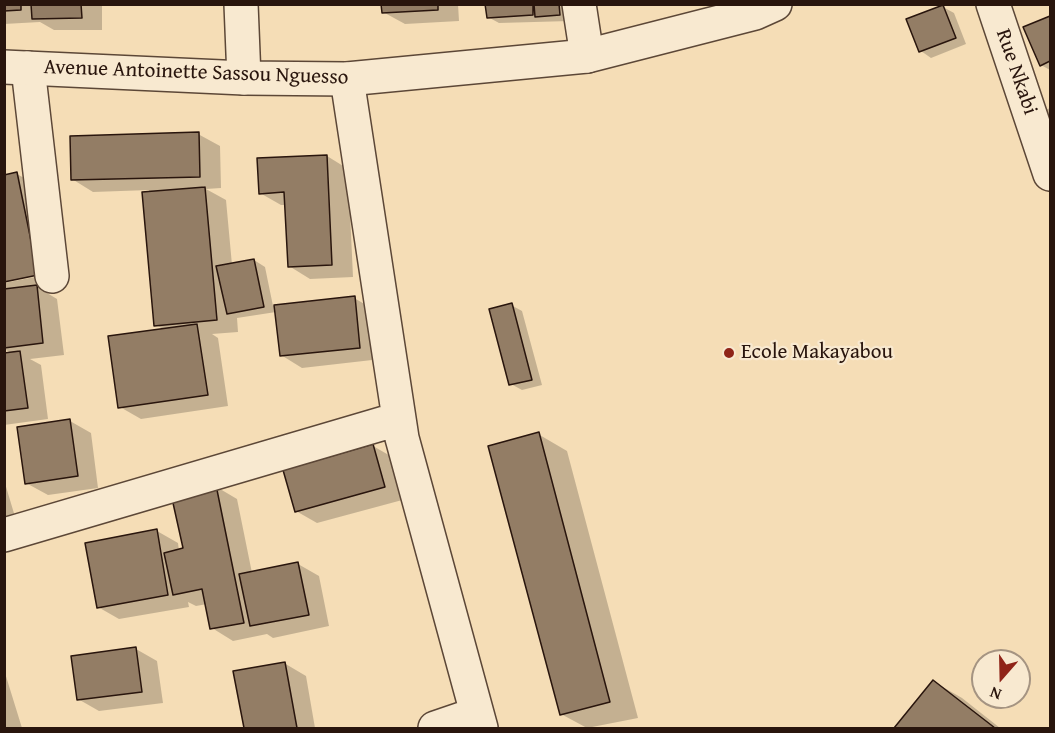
<!DOCTYPE html>
<html>
<head>
<meta charset="utf-8">
<style>
  body { margin:0 }
  #map { position:relative; width:1055px; height:733px; overflow:hidden; background:#f5ddb6; font-family:"Gentium Book Plus",serif }
  canvas { display:block }
  .frame { position:absolute; inset:0; border:6px solid #29150d; pointer-events:none }
  .north { position:absolute; left:971px; top:649px; width:60px; height:60px; box-sizing:border-box; background:#f8e9d0; border:2px solid #a59482; border-radius:50%; rotate:200deg; font-size:16px; font-weight:700; line-height:24px; text-align:center; color:#29150d }
  .north::after { content:''; display:block; margin:auto; width:21px; height:27px; background:#8f2418; clip-path:polygon(50% 0,100% 100%,50% 72%,0 100%) }
</style>
</head>
<body>
<div id="map">
<canvas width="1055" height="733"></canvas>
<div class="frame"></div>
<div class="north">N</div>
</div>
<script>
const g = document.querySelector('canvas').getContext('2d');
g.lineJoin = 'round';
function fillPath(path, color) { g.fillStyle = color; g.fill(path, 'evenodd'); }
const shape = rows => new Path2D(rows.map(r => 'M' + r).join(''));
function strokePath(path, color, width, dash) { g.strokeStyle = color; g.lineWidth = width; g.lineCap = dash ? 'butt' : 'round'; g.setLineDash(dash || []); g.stroke(path); }
function label(font, color, halo, rows, align = 'center') {
  g.font = font + ' "Gentium Book Plus",serif'; g.lineWidth = 4.5; g.setLineDash([]); g.textBaseline = 'middle'; g.strokeStyle = halo; g.fillStyle = color; for (const [text, x, y, turn = 0] of rows) {
    g.save(); g.translate(x, y); g.rotate((+turn || 0) * Math.PI / 180); g.textAlign = isNaN(turn) ? turn : align; if (halo) g.strokeText(text, 0, 0); g.fillText(text, 0, 0); g.restore();
  }
}
fillPath(shape([
  [4,4,102,4,102,30,54,30,40,22,4,24],
  [383,4,458,4,459,21,405,24,383,12],
  [487,4,569,4,570,21,499,23,488,17],
  [943,7,954,13,966,44,931,58,921,51],
  [1050,17,1050,70,1041,65,1025,27],
  [1050,108,1050,130,1043,111],
  [198,134,220,146,221,188,206,189,226,200,232,265,254,260,265,267,273,306,354,298,375,310,381,359,302,368,281,355,276,312,237,318,238,332,212,334,218,338,228,406,141,419,120,407,165,330,156,325,149,190,93,192,72,179],
  [327,156,348,169,353,277,310,279,289,266,286,205,281,205,260,193],
  [17,174,38,186,58,287,42,290,57,299,64,355,30,359,41,365,48,419,4,425,4,355,13,354,4,349,4,283,45,275,45,272,4,280],
  [511,305,522,311,542,385,522,390,511,384],
  [70,421,91,433,98,488,48,495,26,483],
  [538,434,567,451,638,718,587,728,561,714],
  [373,446,394,458,406,499,317,523,296,511],
  [4,480,16,520,4,523],
  [215,486,237,499,252,573,298,564,319,576,329,626,273,638,267,634,233,641,212,628,207,604,196,606,188,602,189,607,119,619,98,607,157,531,178,543,179,551,185,550],
  [136,649,157,661,163,703,99,711,78,699],
  [284,663,306,676,315,728,245,728,235,672],
  [5,673,22,728,4,728],
  [934,682,962,698,1000,728,897,728]
]), '#0003');
const building = shape([
  [4,4,21,4,21,10,4,11,4,4],
  [31,4,81,4,82,18,32,19,31,4],
  [381,4,438,4,438,10,382,13,381,4],
  [485,4,533,4,533,15,487,18,485,4],
  [534,4,559,4,560,15,535,17,534,4],
  [943,5,956,38,919,52,906,19,943,5],
  [1050,16,1050,61,1040,66,1023,27,1050,16],
  [199,132,200,177,71,180,70,136,199,132],
  [327,155,332,265,288,267,284,192,259,194,257,158,327,155],
  [17,172,38,275,4,282,4,175,17,172],
  [205,187,217,320,154,326,142,192,205,187],
  [254,259,264,307,227,314,216,266,254,259],
  [37,285,43,343,4,348,4,289,37,285],
  [355,296,360,348,280,356,274,305,355,296],
  [512,303,532,380,509,385,489,309,512,303],
  [197,324,208,395,118,408,108,336,197,324],
  [20,351,28,408,4,411,4,353,20,351],
  [70,419,78,476,25,484,17,427,70,419],
  [539,432,610,702,560,715,488,446,539,432],
  [373,444,385,487,295,512,283,470,373,444],
  [216,485,244,623,210,629,202,589,173,595,164,553,183,548,171,494,216,485],
  [157,529,168,595,97,608,85,543,157,529],
  [298,562,309,615,250,626,239,574,298,562],
  [136,647,142,692,77,700,71,656,136,647],
  [285,662,297,728,244,728,233,671,285,662],
  [933,680,995,728,894,728,933,680]
]);
fillPath(building, '#937d65');
strokePath(building, '#29150d', 1.5);
const minor = shape([
  [241,4,244,78],
  [579,4,587,56],
  [993,4,1050,174],
  [28,68,52,276],
  [347,79,402,438,481,728],
  [4,535,398,419],
  [435,728,476,714]
]);
const tertiary = shape([
  [4,67,244,78,347,79,587,56,755,13,775,4]
]);
strokePath(minor, '#5c4737', 36);
strokePath(tertiary, '#5c4737', 36);
strokePath(minor, '#f8e9d0', 33);
strokePath(tertiary, '#f8e9d0', 33);
for (const [x, y, r, color] of [
  [729,353,6,"#8f2418"]
]) { const dot = new Path2D(); dot.arc(x, y, r, 0, 2 * Math.PI); g.fillStyle = color; g.fill(dot); strokePath(dot, '#f8e9d0', 2); }
label('21px', '#29150d', '#f8e9d0', [
  ["Rue Nkabi",1016,72,71],
  ["Avenue Antoinette Sassou Nguesso",196,73,2]
]);
label('21px', '#29150d', '#f8e9d0', [
  ["Ecole Makayabou",741,353]
], 'left');
</script>
</body>
</html>
